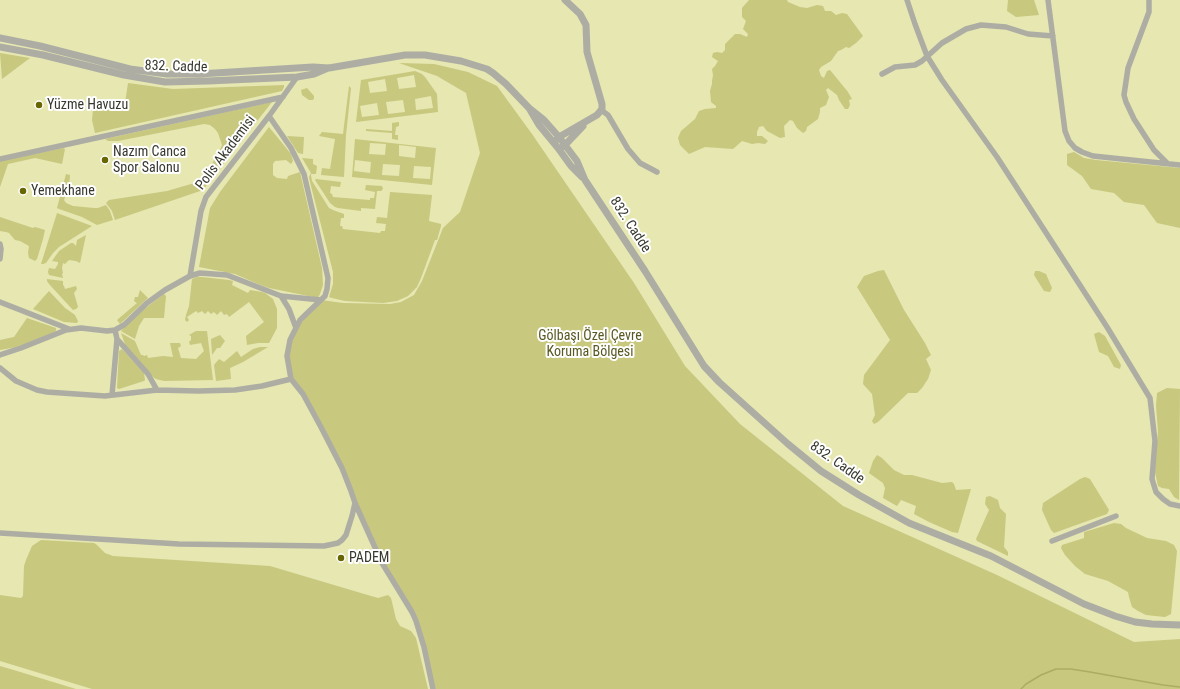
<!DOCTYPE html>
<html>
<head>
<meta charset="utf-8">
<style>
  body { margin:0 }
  canvas { display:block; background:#fcfde6 }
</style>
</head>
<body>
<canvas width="1180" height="689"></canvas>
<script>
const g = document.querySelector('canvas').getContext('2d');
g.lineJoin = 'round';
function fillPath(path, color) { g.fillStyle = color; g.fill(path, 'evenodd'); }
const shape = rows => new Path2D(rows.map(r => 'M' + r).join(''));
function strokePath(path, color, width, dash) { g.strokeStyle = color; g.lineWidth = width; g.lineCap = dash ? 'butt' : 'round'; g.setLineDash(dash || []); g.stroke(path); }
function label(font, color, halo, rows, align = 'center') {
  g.font = font + ' "Roboto Condensed",sans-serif'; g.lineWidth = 4; g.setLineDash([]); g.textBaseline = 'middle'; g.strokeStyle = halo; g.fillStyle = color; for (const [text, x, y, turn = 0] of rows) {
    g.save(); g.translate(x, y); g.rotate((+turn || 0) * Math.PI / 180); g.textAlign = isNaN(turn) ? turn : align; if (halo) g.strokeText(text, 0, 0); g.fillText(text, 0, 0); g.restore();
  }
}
fillPath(shape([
  [0,0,1180,0,1180,689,0,689]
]), '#e6e7b1');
fillPath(shape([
  [749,0,787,0,788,2,800,7,807,8,817,5,823,6,825,11,831,11,836,15,842,13,847,14,863,36,856,43,849,48,846,47,841,50,838,51,831,61,821,67,819,70,821,76,824,78,827,71,830,70,848,92,852,99,849,100,850,105,848,109,845,109,839,100,837,95,828,88,826,90,829,97,826,105,820,108,820,112,818,119,807,127,806,131,803,133,797,128,793,121,790,120,784,126,785,137,780,138,767,131,763,126,759,127,757,132,757,136,762,136,768,141,765,144,758,143,752,144,742,141,733,149,705,147,689,154,680,145,678,138,681,131,695,119,699,111,705,109,716,108,716,106,711,102,710,91,712,84,712,81,713,75,712,69,715,66,718,61,712,57,713,53,717,52,722,53,725,50,725,44,735,34,740,34,747,37,748,34,743,29,746,21,742,17,742,8],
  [1008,0,1034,0,1039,15,1016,17,1007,11],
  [0,53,30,58,2,79],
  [399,63,434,64,468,72,497,86,532,134,634,283,685,366,740,424,843,506,997,575,1134,642,1180,639,1180,689,433,689,416,621,391,579,351,491,297,386,287,363,287,356,296,328,321,300,343,303,390,304,401,302,414,295,422,281,443,228,460,212,480,153,466,93,437,76],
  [415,71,422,74,425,77,437,94,438,112,356,122,361,80],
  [414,75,416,87,399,89,397,78],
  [385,79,387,91,370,93,368,82],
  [431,96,433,108,416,110,415,99],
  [403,100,405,112,388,114,386,102],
  [377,103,379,115,362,117,360,106],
  [128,83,173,89,284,85,284,87,282,91,95,133,92,120,94,99,125,103],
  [349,86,351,88,346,135,344,177,321,175,322,168,330,169,335,139,319,136,322,132,343,134],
  [307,88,314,96,314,98,313,100,309,100,302,95,301,90],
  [272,102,203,190,115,220,112,211,106,203,109,200,167,191,198,182,204,177,219,152,222,145,218,133,215,129,210,125,204,124,118,141,108,141,105,139],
  [399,122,399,126,396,127,395,135,398,135,398,140,392,139,392,133,366,131,366,129,392,131,392,123],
  [269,127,291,154,293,161,291,164,286,160,275,161,273,164,273,175,277,178,287,179,288,176,300,172,322,268,323,285,320,294,318,298,269,288,258,284,235,274,199,267,210,208,220,192],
  [287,136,304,137,303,154,298,153],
  [355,139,436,148,432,185,352,177],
  [370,143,386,144,385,155,369,154],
  [399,145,416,147,415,158,399,156],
  [355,160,371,162,370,173,354,171],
  [383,164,400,165,399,176,382,175],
  [414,166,431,167,430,179,413,178],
  [63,148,65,149,62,164,35,158,8,164,0,187,0,161],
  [1074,152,1084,158,1096,160,1180,168,1180,228,1157,223,1144,205,1124,202,1114,193,1091,189,1082,176,1067,165,1067,154],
  [302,158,313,159,313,164,317,166,316,174,311,174,311,175,312,181,329,208,333,210,344,214,344,218,341,218,340,226,342,226,343,229,380,233,381,231,385,231,386,224,376,223,377,217,387,218,390,192,432,195,429,221,441,224,441,226,437,240,435,240,421,278,417,287,408,296,397,301,383,303,345,301,332,298,329,297,333,284,333,272,310,182,309,177,311,173],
  [66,174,70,175,69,187,64,200,66,203,73,206,94,208,98,208,106,205,110,211,113,220,97,225,82,217,59,209,57,208],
  [316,179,341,182,340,187,331,186,330,193,332,194,333,197,370,200,370,198,374,198,375,192,365,190,366,185,382,186,383,189,381,191,377,191,375,209,361,208,361,211,338,208,335,207,330,203,315,180],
  [57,213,92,226,59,247,53,253,46,263,43,264,41,264],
  [0,217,33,228,35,227,45,230,43,239,37,259,35,261,29,258,28,253,29,246,20,241,15,240,9,233,6,232,0,231],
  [86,235,80,263,76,261,69,260,65,264,63,263,62,268,63,273,62,274,63,278,49,275,48,272,49,268,55,269,58,264,58,262,52,261,59,251,71,243,73,243,76,246,77,240],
  [884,270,904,310,925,343,931,355,926,359,931,370,928,379,922,388,917,393,908,393,878,422,874,424,872,421,875,415,872,394,863,384,864,375,890,340,857,287,864,276,878,271],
  [1035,271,1039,271,1046,274,1052,288,1050,292,1044,291,1034,275],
  [197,277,202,277,229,280,233,281,232,285,248,293,250,290,262,292,265,293,273,299,277,309,277,328,269,343,258,343,247,345,246,336,264,322,249,302,229,317,227,314,224,315,221,311,217,315,214,312,211,314,208,311,205,314,202,311,198,313,196,311,187,317,189,320,187,322,185,320,186,315,189,306,192,279],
  [47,279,63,281,63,285,64,286,65,289,76,286,77,289,74,293,78,307,76,309,73,310,49,284,47,281],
  [140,290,148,298,120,324,117,320,137,303,134,301,135,297,138,297],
  [49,291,65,308,75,315,78,321,77,323,64,322,33,309],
  [164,294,166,296,164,318,144,318,139,326,135,339,121,331,139,313],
  [27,318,56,328,56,330,55,332,17,347,0,350,0,340,14,337],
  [196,331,207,331,213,380,164,381,156,379,153,377,126,347,121,333,135,341,141,355,143,355,144,356,147,355,148,358,163,356,173,357,170,343,180,343,181,346,178,348,181,358,196,359,204,351,201,343,190,345,189,342,191,340,191,336,189,335],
  [1099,332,1105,336,1121,365,1120,369,1114,367,1108,356,1099,352,1094,334],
  [220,335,225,341,220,348,217,348,212,355,211,339],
  [260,347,268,347,243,362,230,368,231,379,216,381,214,365,219,359,224,362,237,351,241,357,253,349],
  [122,349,144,373,145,380,144,381,119,389,117,388,119,351],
  [1167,388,1180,389,1179,500,1174,497,1169,489,1162,488,1158,486,1155,472,1158,431,1156,406,1157,393],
  [877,455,882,458,894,470,904,475,912,475,942,483,952,482,954,484,956,490,971,489,958,533,952,532,929,522,914,514,916,506,901,500,897,506,883,498,885,488,883,483,869,473,873,461],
  [1085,477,1090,479,1109,510,1107,514,1054,533,1051,530,1042,510,1043,503,1080,479],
  [990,496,998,500,1000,508,1006,514,1004,547,1008,552,1008,556,977,541,976,539,989,510,985,504,986,497],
  [1114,523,1121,524,1126,528,1147,538,1166,541,1174,545,1177,551,1171,614,1165,617,1146,615,1138,611,1132,607,1129,597,1128,592,1108,581,1085,574,1075,566,1065,555,1061,548,1062,545,1084,538,1084,532],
  [41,540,94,543,97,545,105,553,113,556,270,566,371,596,378,598,388,595,391,598,396,619,400,626,411,631,416,638,428,689,92,689,0,661,0,595,21,598,23,596,24,566,26,560,32,546],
  [0,666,17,671,76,689,0,689]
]), '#c8c87f');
strokePath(shape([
  [1021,689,1026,684,1041,675,1056,669,1071,669,1090,672,1163,685,1180,687]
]), '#acac63', 1.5);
strokePath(shape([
  [907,0,915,24,927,56,942,80,997,157,1107,327,1150,398,1155,441,1152,479,1156,492,1163,499,1170,504,1180,506],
  [1048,0,1065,131,1069,141,1075,148,1082,152,1093,156,1180,165],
  [1149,0,1149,12,1128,68,1124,95,1126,102,1134,119,1154,150,1167,163],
  [882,74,895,67,915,65,922,61,942,43,966,29,981,25,1006,27,1028,34,1053,36],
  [601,110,608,115,628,149,640,163,657,172],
  [269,116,291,148,304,174,328,278,327,289,325,296,300,320,290,340,287,356,291,379],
  [0,159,283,97],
  [0,244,1,249,0,259],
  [190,276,201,211,206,197,269,116,297,77],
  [281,296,289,309,296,328],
  [0,302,69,329],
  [117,339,148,374,157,390],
  [0,355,21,348,66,330,81,328,107,331,115,330,124,325,147,303,165,290,190,276,200,273,227,275,281,296,321,300],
  [0,368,16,381,37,390,47,392,105,396,157,390,198,391,235,390,262,386,291,379],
  [112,395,117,339,115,330],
  [355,503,382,563,412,612,416,621,424,647,433,689],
  [0,533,179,544,324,546,338,543,342,540,346,535,352,516,355,503,351,491,342,468,322,429,303,394,291,379],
  [1052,541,1116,516]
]), '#adada4', 5.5);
strokePath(shape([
  [0,38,40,46,130,69,167,74,199,74,313,67,329,68,405,55,425,55,461,61,487,69,493,73,506,84,529,108,539,125,558,148,571,166,582,177],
  [0,47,43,55,124,75,165,82,208,81,297,77,314,74,328,68],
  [529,108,544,120,559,137,577,161,585,180,645,271,704,366,719,382,788,444,821,471,859,495,909,523,991,556,1084,604,1115,616,1135,622,1152,624,1180,625],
  [556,140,559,137,597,115,602,109,602,104,587,52,586,25,580,14,565,0],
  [562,147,565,145,583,126]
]), '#adada4', 7);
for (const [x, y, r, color] of [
  [39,105,4,"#686600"],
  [105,160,4,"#686600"],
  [23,191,4,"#686600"],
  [341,558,4,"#686600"]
]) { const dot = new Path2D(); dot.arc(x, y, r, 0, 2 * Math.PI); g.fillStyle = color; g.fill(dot); strokePath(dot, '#fff', 1.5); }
label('14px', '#37372e', '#fff', [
  ["832. Cadde",176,67,2],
  ["Polis Akademisi",226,153,-53],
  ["832. Cadde",630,225,57],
  ["832. Cadde",837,463,35]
]);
label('14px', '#37372e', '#fff', [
  ["Yüzme Havuzu",47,105],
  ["Nazım Canca",113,152],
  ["Spor Salonu",113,168],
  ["Yemekhane",31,191],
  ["PADEM",349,558]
], 'left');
label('14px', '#585822', '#fff', [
  ["Gölbaşı Özel Çevre",590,336],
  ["Koruma Bölgesi",590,352]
]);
</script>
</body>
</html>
